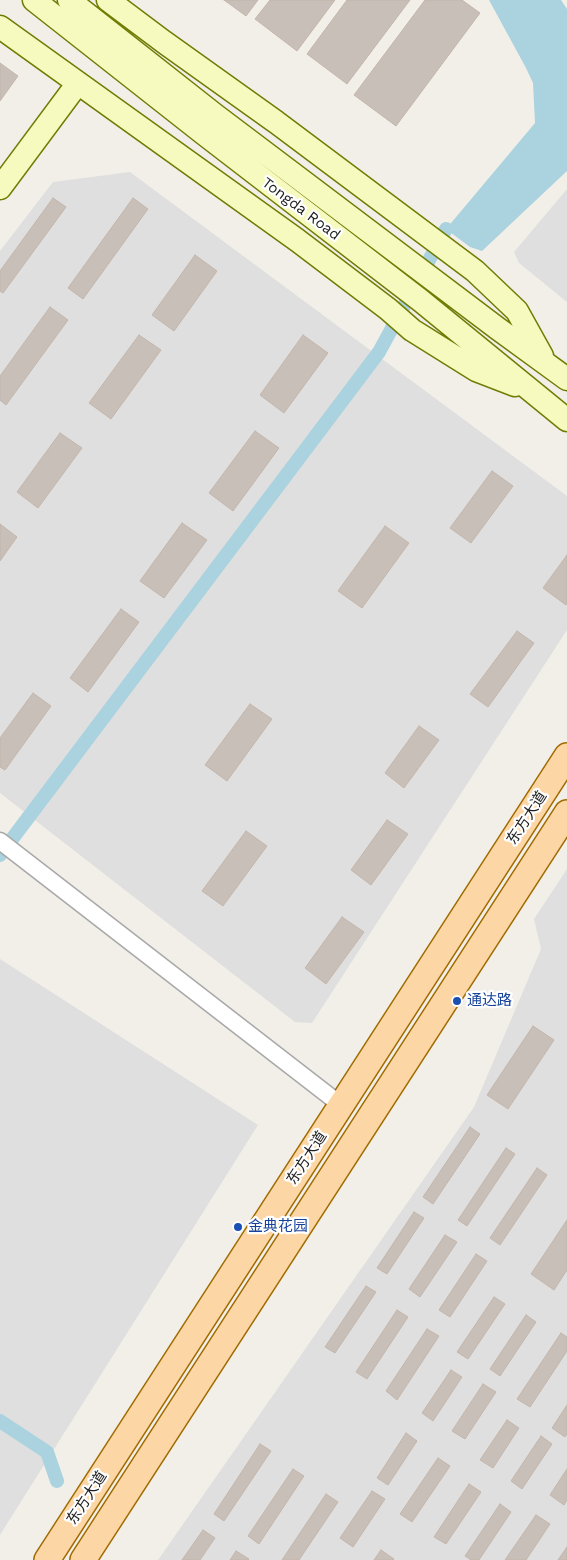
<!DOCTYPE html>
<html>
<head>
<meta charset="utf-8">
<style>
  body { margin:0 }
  canvas { display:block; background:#f2efe9 }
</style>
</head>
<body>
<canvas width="567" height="1560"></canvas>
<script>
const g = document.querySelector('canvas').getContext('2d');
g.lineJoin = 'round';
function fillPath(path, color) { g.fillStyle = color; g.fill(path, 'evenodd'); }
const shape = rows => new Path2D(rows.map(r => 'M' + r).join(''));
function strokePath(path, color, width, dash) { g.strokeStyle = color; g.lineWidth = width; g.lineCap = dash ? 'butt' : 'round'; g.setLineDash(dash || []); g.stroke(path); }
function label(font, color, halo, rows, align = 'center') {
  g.font = font + ' "Work Sans","Noto Sans SC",sans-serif'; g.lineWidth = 4.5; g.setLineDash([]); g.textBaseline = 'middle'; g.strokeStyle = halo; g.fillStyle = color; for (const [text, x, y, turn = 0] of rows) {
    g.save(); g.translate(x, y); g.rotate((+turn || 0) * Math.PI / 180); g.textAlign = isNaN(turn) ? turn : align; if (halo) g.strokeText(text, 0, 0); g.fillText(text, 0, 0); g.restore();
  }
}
fillPath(shape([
  [130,172,567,496,567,630,312,1023,295,1022,0,793,0,251,53,182],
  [567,189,567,302,519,263,514,252],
  [567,869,567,1560,158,1560,474,1107,541,949,534,919],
  [0,959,258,1125,0,1535]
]), '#e0dfdf');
fillPath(shape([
  [489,0,561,0,567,9,567,171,482,251,470,247,446,229,535,123,533,83,526,68]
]), '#aad3df');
strokePath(shape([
  [0,855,379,352,446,229],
  [0,1421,47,1452,57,1481]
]), '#aad3df', 14);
const building = shape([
  [224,0,258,0,246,16,224,0],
  [270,0,335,0,297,51,255,19,270,0],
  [347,0,410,0,347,84,307,54,347,0],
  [425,0,462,0,480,13,396,126,354,95,425,0],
  [0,63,18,76,0,101,0,63],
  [53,198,66,207,3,293,0,291,0,271,53,198],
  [133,198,148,209,83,299,68,288,133,198],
  [195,255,217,271,174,331,152,315,195,255],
  [50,307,68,320,6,405,0,400,0,376,50,307],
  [139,335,161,350,111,419,89,403,139,335],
  [303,335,328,353,284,413,260,395,303,335],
  [255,431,279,448,233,511,209,493,255,431],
  [60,433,82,448,38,508,17,492,60,433],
  [492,471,513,486,471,543,450,528,492,471],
  [182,523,207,540,164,598,140,581,182,523],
  [0,524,17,537,0,561,0,524],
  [385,526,409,543,362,608,338,591,385,526],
  [567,555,567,604,566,605,543,588,567,555],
  [121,609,139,622,88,692,70,678,121,609],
  [517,631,534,643,488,707,470,694,517,631],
  [33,693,51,706,5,770,0,767,0,738,33,693],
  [250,704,272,719,227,781,205,765,250,704],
  [419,726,439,740,404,788,385,773,419,726],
  [387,820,408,834,371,885,351,870,387,820],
  [246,831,267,846,223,906,202,891,246,831],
  [342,917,364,932,326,984,305,968,342,917],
  [533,1026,554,1040,508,1109,487,1095,533,1026],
  [470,1127,480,1134,433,1204,423,1197,470,1127],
  [506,1148,515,1154,467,1226,458,1220,506,1148],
  [537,1168,547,1175,500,1245,490,1238,537,1168],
  [414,1212,424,1218,387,1274,377,1268,414,1212],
  [567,1220,567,1270,554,1290,531,1274,567,1220],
  [445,1235,457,1242,420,1297,409,1289,445,1235],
  [476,1254,487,1261,450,1317,439,1310,476,1254],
  [366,1286,376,1292,335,1353,325,1347,366,1286],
  [494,1297,505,1304,468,1359,457,1352,494,1297],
  [397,1310,408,1317,367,1379,356,1372,397,1310],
  [526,1315,536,1322,500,1376,490,1369,526,1315],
  [427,1329,439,1336,397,1400,386,1391,427,1329],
  [561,1333,567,1337,567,1351,530,1407,517,1399,561,1333],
  [451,1370,462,1377,433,1421,422,1413,451,1370],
  [483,1384,496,1392,465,1439,452,1431,483,1384],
  [567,1405,567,1434,565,1437,552,1428,567,1405],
  [507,1420,519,1428,493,1468,480,1460,507,1420],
  [406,1433,417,1441,388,1485,377,1478,406,1433],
  [541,1436,552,1444,522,1489,511,1481,541,1436],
  [260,1444,271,1451,224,1521,214,1514,260,1444],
  [438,1458,450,1466,412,1522,400,1514,438,1458],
  [293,1469,304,1476,259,1544,248,1536,293,1469],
  [567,1469,567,1500,564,1505,550,1495,567,1469],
  [469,1484,481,1492,446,1544,434,1537,469,1484],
  [372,1491,385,1499,353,1547,340,1538,372,1491],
  [326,1494,338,1502,299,1560,282,1560,326,1494],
  [500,1504,511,1512,479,1560,471,1560,465,1556,500,1504],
  [536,1515,550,1524,526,1560,505,1560,536,1515],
  [203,1530,215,1538,200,1560,182,1560,203,1530],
  [567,1547,567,1560,558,1560,567,1547],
  [381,1550,394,1559,393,1560,374,1560,381,1550],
  [236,1551,249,1559,248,1560,230,1560,236,1551]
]);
fillPath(building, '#c7bfb8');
strokePath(building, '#c4b6ab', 1);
const street = shape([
  [0,841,341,1105]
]);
const secondary = shape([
  [34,0,203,133,420,300,567,420],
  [69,0,215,115,497,328,567,379],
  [108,0,164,42,276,122,475,271,517,311,542,356],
  [0,27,297,240,388,309,412,330,476,370,515,385],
  [0,188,78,83]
]);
const primary = shape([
  [47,1560,567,756],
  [83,1560,567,813]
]);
strokePath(street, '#a9a9a9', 19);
strokePath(secondary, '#707d05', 25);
strokePath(primary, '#a06b00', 28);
strokePath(street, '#fff', 16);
strokePath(secondary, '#f7fabf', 22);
strokePath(primary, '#fcd6a4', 25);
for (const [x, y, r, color] of [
  [457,1001,5,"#1a4fb4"],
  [238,1227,5,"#1a4fb4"]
]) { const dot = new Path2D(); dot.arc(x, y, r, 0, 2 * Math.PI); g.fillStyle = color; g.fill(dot); strokePath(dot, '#fff', 2); }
label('15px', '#222', '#fff', [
  ["Tongda Road",301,209,37],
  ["东方大道",527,818,-57],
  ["东方大道",307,1158,-57],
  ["东方大道",87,1498,-57]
]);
label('15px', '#164399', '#fff', [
  ["通达路",467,1001],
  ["金典花园",248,1227]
], 'left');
</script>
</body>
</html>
